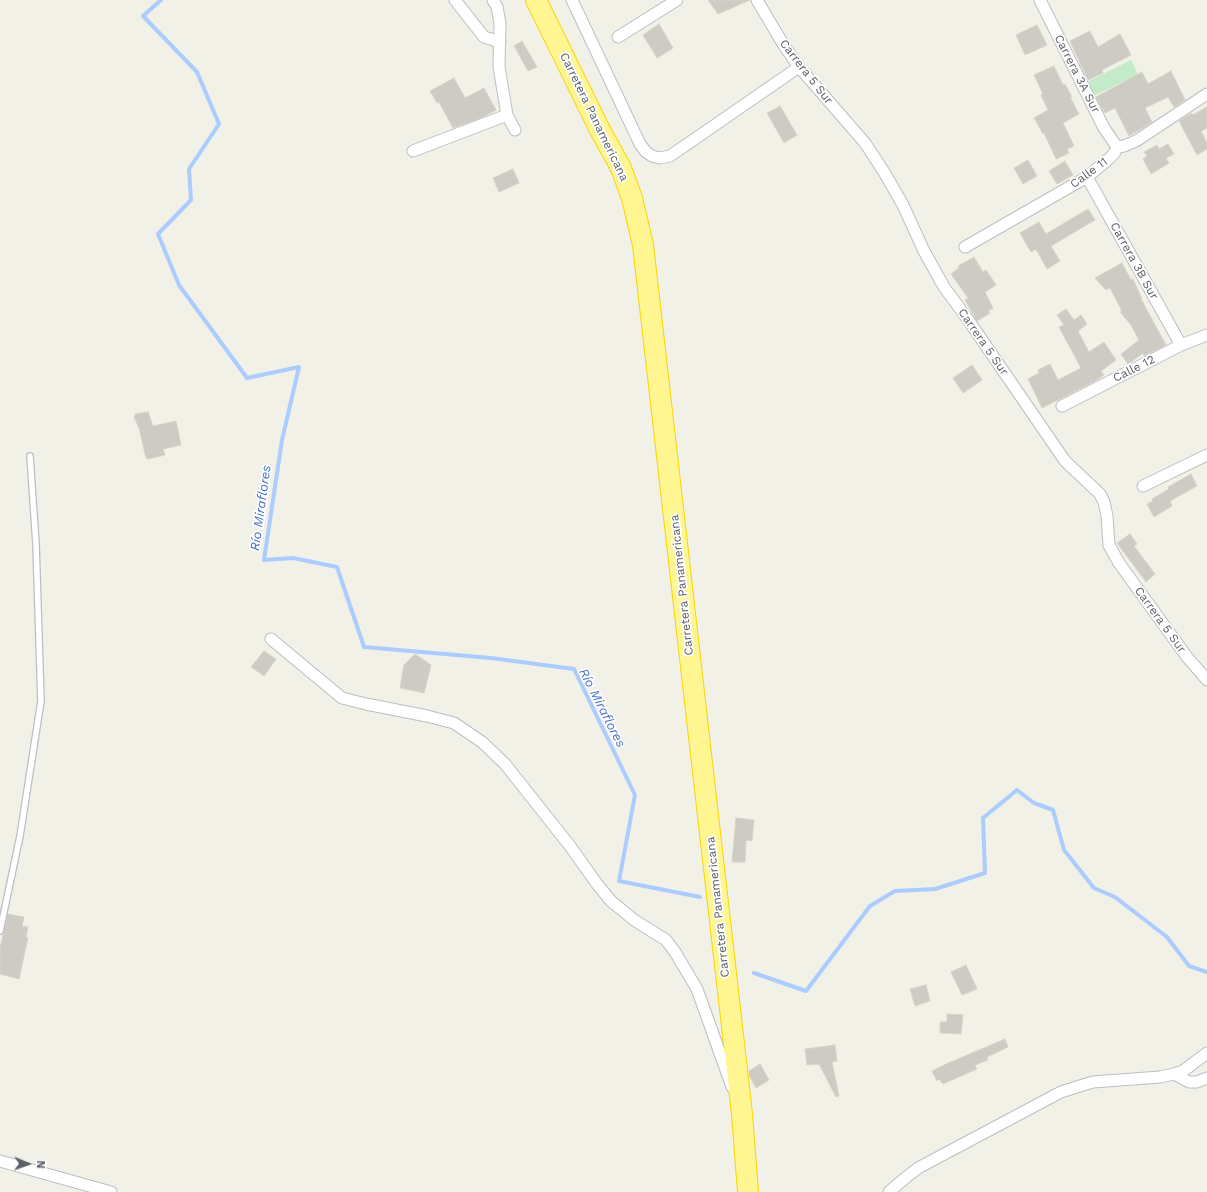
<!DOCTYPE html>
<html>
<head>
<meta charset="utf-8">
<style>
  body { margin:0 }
  #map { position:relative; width:1207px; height:1192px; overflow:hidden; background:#f1f1e7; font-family:"Work Sans",sans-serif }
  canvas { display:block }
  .north { position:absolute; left:8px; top:1144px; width:40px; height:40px; -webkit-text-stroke:3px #fff; paint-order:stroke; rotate:92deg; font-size:11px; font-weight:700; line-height:16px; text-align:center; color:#5e6168 }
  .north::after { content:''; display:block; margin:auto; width:14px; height:18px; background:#5e6168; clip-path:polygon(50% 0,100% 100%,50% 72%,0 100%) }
</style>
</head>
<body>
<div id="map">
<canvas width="1207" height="1192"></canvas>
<div class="north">N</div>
</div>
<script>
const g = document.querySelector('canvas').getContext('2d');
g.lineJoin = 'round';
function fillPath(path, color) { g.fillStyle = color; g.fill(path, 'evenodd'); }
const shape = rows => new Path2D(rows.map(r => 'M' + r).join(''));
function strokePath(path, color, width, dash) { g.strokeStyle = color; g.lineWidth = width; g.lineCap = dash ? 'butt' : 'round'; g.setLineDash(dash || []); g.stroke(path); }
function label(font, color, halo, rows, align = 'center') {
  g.font = font + ' "Work Sans",sans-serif'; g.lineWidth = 3.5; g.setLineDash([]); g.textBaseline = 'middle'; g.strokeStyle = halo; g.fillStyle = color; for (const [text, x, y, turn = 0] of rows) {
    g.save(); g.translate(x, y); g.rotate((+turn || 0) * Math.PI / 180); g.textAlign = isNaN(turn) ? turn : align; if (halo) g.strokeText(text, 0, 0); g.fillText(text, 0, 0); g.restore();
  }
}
fillPath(shape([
  [1131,60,1138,74,1092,97,1085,83]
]), '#c3eac9');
strokePath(shape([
  [161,0,143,16,197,72,219,124,189,169,191,200,158,234,179,285,247,378,299,367,282,440,264,560,293,558,337,567,364,647,491,658,574,669,635,795,619,881,700,897],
  [754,973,806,991,870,906,895,891,935,889,985,873,983,818,1017,790,1034,803,1053,810,1064,850,1094,888,1115,897,1167,937,1189,966,1207,972]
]), '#acf', 4);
const building = shape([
  [708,0,750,0,718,14,708,0],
  [659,24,673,48,657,58,643,35,659,24],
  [1037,25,1047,45,1025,55,1016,35,1037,25],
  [1090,31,1098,47,1120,34,1131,55,1102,70,1103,73,1088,80,1070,41,1090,31],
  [522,41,537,67,528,71,514,46,522,41],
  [1054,66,1063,85,1065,84,1072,97,1070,97,1079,114,1063,123,1074,146,1067,149,1069,153,1056,159,1044,133,1043,134,1034,118,1048,110,1041,95,1043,94,1034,75,1054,66],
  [1171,71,1185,100,1174,107,1168,97,1145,108,1152,122,1129,136,1115,108,1105,113,1096,97,1142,72,1148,84,1171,71],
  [454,78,465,98,484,88,496,110,483,117,453,128,439,102,437,103,430,91,454,78],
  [780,106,797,135,784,143,767,113,780,106],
  [1207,107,1207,128,1201,131,1207,143,1207,149,1197,155,1179,121,1192,113,1193,115,1207,107],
  [1168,144,1174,154,1166,158,1169,163,1151,174,1143,159,1147,156,1144,152,1157,145,1159,149,1168,144],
  [1028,160,1037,176,1023,184,1014,168,1028,160],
  [1065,161,1073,175,1057,184,1049,171,1065,161],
  [513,169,519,183,499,192,493,178,513,169],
  [1088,209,1095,220,1051,246,1060,261,1047,269,1036,249,1031,252,1020,233,1039,222,1046,234,1088,209],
  [974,257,983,272,986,270,996,285,985,292,993,308,988,311,990,313,977,321,965,300,968,298,951,274,959,268,958,266,974,257],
  [1122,263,1131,280,1133,279,1142,299,1141,299,1166,345,1144,356,1143,353,1128,364,1121,354,1139,340,1131,325,1120,312,1122,311,1110,288,1106,290,1095,278,1122,263],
  [1066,309,1074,320,1081,315,1087,324,1078,331,1089,352,1104,342,1116,360,1101,371,1104,375,1097,380,1042,408,1028,379,1039,373,1038,370,1050,364,1058,380,1081,368,1059,327,1064,325,1057,315,1066,309],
  [972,365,982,380,963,393,953,378,972,365],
  [148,412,153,426,176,421,181,445,163,449,165,455,148,459,147,458,146,458,139,428,134,417,135,416,135,414,148,412],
  [1191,474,1197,486,1170,501,1172,506,1154,517,1147,504,1153,501,1152,499,1169,489,1168,487,1191,474],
  [1130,534,1137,544,1134,546,1155,574,1146,582,1117,543,1130,534],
  [264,651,276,659,264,676,251,667,264,651],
  [415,654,431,665,424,693,400,688,404,665,415,654],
  [736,818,754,820,752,841,746,840,745,862,732,862,736,818],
  [8,914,24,917,22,926,28,927,26,937,28,938,19,979,0,974,0,948,8,914],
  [966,965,977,989,962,995,951,972,966,965],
  [926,985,930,1001,915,1006,910,989,926,985],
  [947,1014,963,1015,961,1034,940,1033,940,1022,947,1022,947,1014],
  [1005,1039,1008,1047,987,1057,988,1060,975,1065,977,1069,943,1084,939,1079,937,1081,932,1071,946,1064,1005,1039],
  [835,1045,837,1061,832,1062,839,1096,836,1097,819,1064,807,1065,805,1049,835,1045],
  [760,1064,769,1080,756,1088,749,1075,749,1071,760,1064]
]);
fillPath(building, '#cdcbc4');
strokePath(building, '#d7d4c5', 1);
const lane = shape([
  [0,931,20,836,41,701,36,544,30,456]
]);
const street = shape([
  [455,0,484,37,500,42],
  [493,0,497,7,500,23,499,67,507,115,515,130],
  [572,0,640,144,646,152,652,156,660,158,670,156,799,67],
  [757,0,783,44,799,67,865,143,884,172,903,205,924,251,944,287,969,321,1065,461,1100,494,1104,502,1107,516,1109,545,1119,563,1187,657,1207,680],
  [1040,0,1104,128,1117,147],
  [618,37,677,0],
  [1117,147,1124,146,1136,141,1207,94],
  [413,151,507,115],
  [1087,177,1181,345],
  [965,247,1087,177,1111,157,1115,152,1117,147],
  [1062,406,1181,345,1207,335],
  [1143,486,1207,455],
  [271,639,342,698,366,704,427,716,454,723,482,742,505,764,570,846,597,884,611,901,634,920,666,940,675,952,697,989,732,1087],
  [1174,1074,1189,1082,1197,1082,1207,1078],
  [0,1161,111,1192],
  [889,1192,904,1179,918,1168,1061,1092,1083,1085,1093,1082,1160,1077,1174,1074,1183,1071,1207,1053]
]);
const highway = shape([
  [536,0,600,130,621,168,632,198,643,245,742,1114,748,1192]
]);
strokePath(lane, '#bcbec3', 8);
strokePath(street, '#bcbec3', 13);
strokePath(highway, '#f9d400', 22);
strokePath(lane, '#fff', 5.5);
strokePath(street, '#fff', 11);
strokePath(highway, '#fff591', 20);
label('12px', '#5e6168', '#fff', [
  ["Carrera 5 Sur",806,72,52],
  ["Carrera 3A Sur",1077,74,63],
  ["Carretera Panamericana",594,117,64],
  ["Calle 11",1089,173,-36],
  ["Carrera 3B Sur",1134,261,61],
  ["Carrera 5 Sur",983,342,55],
  ["Calle 12",1134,369,-27],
  ["Carretera Panamericana",682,585,-96],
  ["Carrera 5 Sur",1160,620,54],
  ["Carretera Panamericana",718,907,-96]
]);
label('italic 13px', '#436fcc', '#fff', [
  ["Río Miraflores",261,508,-82],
  ["Río Miraflores",602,708,63]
]);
</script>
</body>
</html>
